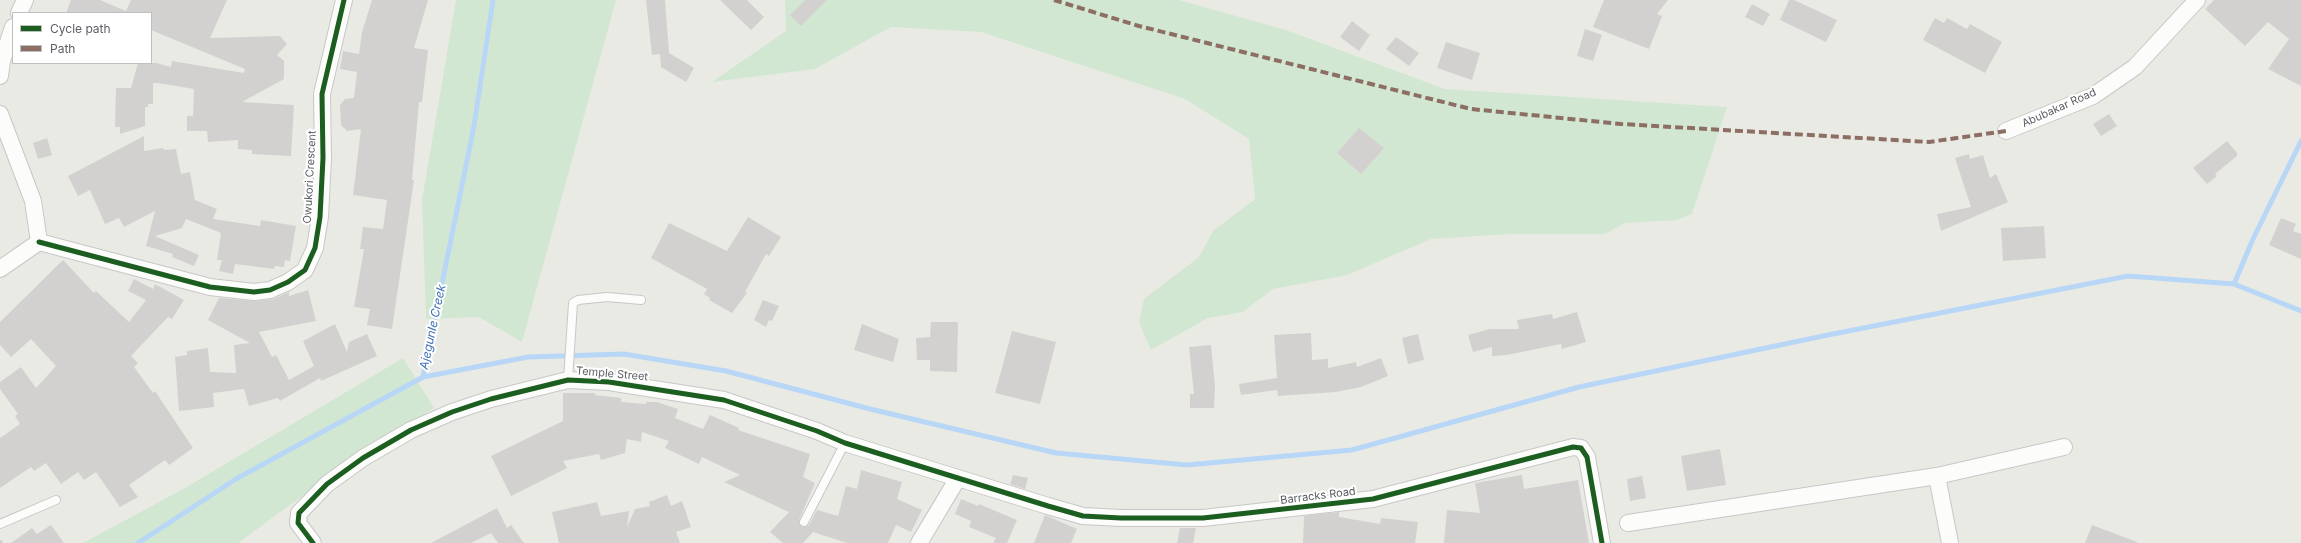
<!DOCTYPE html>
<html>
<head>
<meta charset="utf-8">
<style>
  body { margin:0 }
  #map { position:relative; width:2301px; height:543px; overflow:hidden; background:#eaeae5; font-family:Inter,sans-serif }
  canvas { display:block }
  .legend { position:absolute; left:12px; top:12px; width:140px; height:52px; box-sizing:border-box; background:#fff; border:1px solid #bdbfc1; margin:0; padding:5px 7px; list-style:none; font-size:12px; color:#5b5e63 }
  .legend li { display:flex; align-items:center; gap:8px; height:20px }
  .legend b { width:20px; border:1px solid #bdbfc1 }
</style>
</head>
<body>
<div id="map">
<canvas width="2301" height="543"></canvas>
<ul class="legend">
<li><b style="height:5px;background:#1b5e20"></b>Cycle path</li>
<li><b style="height:5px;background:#8d6e63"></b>Path</li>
</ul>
</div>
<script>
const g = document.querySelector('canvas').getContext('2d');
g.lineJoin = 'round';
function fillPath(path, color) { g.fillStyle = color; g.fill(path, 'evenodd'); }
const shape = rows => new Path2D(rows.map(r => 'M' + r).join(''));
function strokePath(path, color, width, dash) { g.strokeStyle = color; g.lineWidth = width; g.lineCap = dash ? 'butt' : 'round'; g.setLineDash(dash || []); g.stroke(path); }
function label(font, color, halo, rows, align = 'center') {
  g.font = font + ' Inter,sans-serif'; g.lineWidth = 4; g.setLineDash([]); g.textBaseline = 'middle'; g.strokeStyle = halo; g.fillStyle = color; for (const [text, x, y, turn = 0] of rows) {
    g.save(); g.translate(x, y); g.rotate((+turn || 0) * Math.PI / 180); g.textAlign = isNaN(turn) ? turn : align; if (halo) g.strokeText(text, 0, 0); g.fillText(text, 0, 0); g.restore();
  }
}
fillPath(shape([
  [456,0,616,0,522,342,479,317,426,319,422,200],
  [785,0,1179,0,1286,30,1445,89,1727,107,1692,214,1677,220,1625,223,1605,234,1510,234,1431,239,1347,275,1273,289,1243,312,1208,318,1151,350,1139,323,1144,299,1199,257,1213,231,1255,199,1249,139,1185,99,981,32,891,27,815,69,712,82,786,31],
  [403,358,434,408,316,486,238,543,83,543,185,488]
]), '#d2e7d2');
strokePath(shape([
  [2234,284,2253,239,2301,141],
  [423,377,528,357,624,354,726,371,870,409,1056,453,1187,465,1352,450,1579,387,1828,335,2128,276,2234,284,2301,311],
  [138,543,236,479,423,377,474,126,493,0]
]), '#b8d7f6', 5);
fillPath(shape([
  [71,0,100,0,126,11,131,0,227,0,210,38,280,36,287,44,277,55,284,61,284,79,242,102,294,105,291,156,252,154,252,150,238,149,238,140,208,142,207,131,187,131,187,116,193,116,194,89,158,83,153,83,153,104,148,104,148,107,145,107,145,126,120,134,120,127,115,127,116,88,131,88,138,63,156,63,171,67,172,61,244,73,245,69,151,30,151,13,66,13],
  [372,0,428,0,414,48,428,50,422,102,419,102,412,180,414,180,392,329,367,325,370,309,354,307,364,249,360,249,363,227,383,229,387,200,353,195,361,129,347,131,341,125,340,105,345,99,354,98,357,72,340,69,343,51,359,54,362,32],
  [646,0,665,0,669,53,694,68,686,82,661,67,660,54,652,55],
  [720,0,747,0,764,17,751,30],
  [805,0,827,0,801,26,790,15],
  [1604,0,1668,0,1657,14,1662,16,1649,49,1593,27],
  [1789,0,1794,0,1837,20,1826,42,1780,20],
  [2214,0,2301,0,2301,86,2268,69,2289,39,2268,22,2245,46,2205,9],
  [1752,4,1770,14,1763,26,1745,17],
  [1935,18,1944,23,1947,18,1967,29,1970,24,2002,42,1985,73,1923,40],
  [1352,21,1370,35,1359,51,1340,37],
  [1585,29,1602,35,1593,61,1577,56],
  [1396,37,1419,53,1409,66,1386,49],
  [1446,42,1480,53,1472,80,1437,68],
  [2109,114,2117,126,2101,136,2093,124],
  [1359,128,1384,148,1361,174,1337,153],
  [144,136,144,151,163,148,164,150,176,149,181,174,190,172,195,200,217,209,213,219,260,226,261,220,296,226,290,261,285,260,284,267,275,266,274,269,235,264,233,274,219,271,222,260,217,260,221,233,186,219,182,228,155,236,199,255,194,266,172,257,173,254,146,246,155,211,124,227,119,218,105,224,90,190,78,196,68,176],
  [47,138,52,155,38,159,33,143],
  [2227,141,2237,153,2237,156,2215,174,2217,176,2207,184,2193,168],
  [1969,154,1970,159,1983,155,1990,178,1996,174,2008,202,1941,231,1937,214,1971,207,1955,158],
  [748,217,781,237,769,256,766,254,745,292,747,293,732,313,709,300,710,298,704,294,707,289,651,258,669,223,727,251],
  [2281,218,2296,224,2293,231,2301,234,2301,259,2269,245],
  [2044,226,2046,258,2003,261,2001,228],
  [63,260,94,293,96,291,129,322,146,300,128,291,134,279,153,289,155,284,184,300,172,319,168,317,131,356,138,363,134,367,153,393,155,391,193,448,169,465,165,460,129,485,138,497,120,507,96,472,84,480,78,472,61,484,46,463,34,471,31,467,0,488,0,438,20,424,15,416,18,414,0,389,0,382,21,367,36,388,56,366,31,339,11,357,0,345,0,322],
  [308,290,316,321,259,332,272,357,276,355,289,380,314,366,303,341,335,324,347,352,349,342,367,334,377,356,321,381,320,378,280,401,278,398,249,406,244,389,213,393,214,407,179,411,175,357,187,355,187,351,208,348,210,372,236,373,234,345,250,343,208,320,219,298,255,301,274,299,289,292,289,296],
  [763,300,779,306,772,321,769,320,766,327,754,320],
  [1577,312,1586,342,1562,349,1561,344,1507,355,1492,356,1492,347,1473,352,1468,335,1490,329,1519,329,1517,320,1552,314,1553,319],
  [931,322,958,322,957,372,930,371,930,360,917,360,916,338,930,337],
  [862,324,899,339,893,362,854,350],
  [1012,331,1056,342,1040,404,995,393],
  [1311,333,1312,360,1328,359,1328,368,1356,362,1357,367,1381,358,1388,376,1361,387,1336,392,1278,396,1277,390,1241,395,1239,384,1277,378,1274,335],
  [1418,334,1424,360,1408,364,1402,338],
  [1211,345,1215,386,1214,408,1190,408,1190,394,1194,394,1189,347],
  [563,393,595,393,595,395,621,398,621,402,646,404,646,402,657,402,678,409,675,418,703,429,710,415,739,428,738,430,810,454,803,477,815,483,799,520,802,527,809,525,817,510,838,516,846,486,857,489,861,470,902,482,897,499,922,510,911,532,896,525,888,543,847,543,813,532,803,543,783,543,770,532,789,512,724,482,740,475,702,457,699,464,665,448,669,441,642,432,641,442,627,439,625,453,601,460,599,454,563,461,567,468,511,496,491,456,563,421],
  [1720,449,1726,485,1687,491,1681,456],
  [1013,475,1028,478,1025,489,1010,484],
  [1522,475,1524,489,1578,480,1589,543,1444,543,1447,510,1480,513,1475,483],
  [1642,476,1646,498,1630,501,1627,479],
  [667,495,671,506,682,501,691,527,676,532,680,543,559,543,552,512,597,502,601,516,629,511,627,527,635,509,650,506,649,502],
  [961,499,978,506,979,504,1017,520,1007,543,993,543,996,538,969,527,971,521,955,514],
  [497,508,507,528,511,525,524,543,498,543,491,533,471,543,431,543],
  [1339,512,1339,517,1380,524,1381,518,1418,522,1415,543,1303,543,1304,516],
  [1045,515,1077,529,1071,543,1034,543],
  [51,525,64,543,11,543,32,528,37,534],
  [2092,525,2137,542,2137,543,2085,543],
  [1180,528,1196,528,1193,543,1177,543]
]), '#d2d1cf');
const lane = shape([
  [568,380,573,303,578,300,607,297,641,300],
  [804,522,845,443],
  [0,524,56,500]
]);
const street = shape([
  [19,13,25,0],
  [0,76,2,61,13,27],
  [0,114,33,201,39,242],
  [2006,131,2093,96,2135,67,2197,0],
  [39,242,210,287,254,292,270,290,288,282,305,270,315,248,320,217,323,158,322,94,344,0],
  [0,269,39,242],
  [1937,476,1950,543],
  [1628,523,1937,476,2064,447],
  [313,543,298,523,299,513,327,484,363,458,411,430,452,412,491,399,568,380,609,382,724,400,817,431,845,443,1048,506,1083,516,1121,518,1203,518,1373,499,1573,447,1581,448,1587,457,1602,543],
  [919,543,958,478]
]);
strokePath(lane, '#c7c7c7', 10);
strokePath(street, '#c7c7c7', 18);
strokePath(shape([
  [0,541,2,543]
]), '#c8ccca', 2.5, [4, 2]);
strokePath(lane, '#fcfcfb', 8);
strokePath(street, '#fcfcfb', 16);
strokePath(shape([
  [1054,0,1139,26,1471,109,1621,124,1929,142,2006,131]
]), '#8d6e63', 4, [8, 4]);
strokePath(shape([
  [39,242,210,287,254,292,270,290,288,282,305,270,315,248,320,217,323,158,322,94,344,0],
  [313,543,298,523,299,513,327,484,363,458,411,430,452,412,491,399,568,380,609,382,724,400,817,431,845,443,1048,506,1083,516,1121,518,1203,518,1373,499,1573,447,1581,448,1587,457,1602,543]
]), '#1b5e20', 5);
label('11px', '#5b5e63', '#fff', [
  ["Abubakar Road",2059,108,-24],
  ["Owukori Crescent",310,177,-87],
  ["Temple Street",612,374,5],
  ["Barracks Road",1318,496,-7]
]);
label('italic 12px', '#4273b7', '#fff', [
  ["Ajegunle Creek",433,327,-78]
]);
</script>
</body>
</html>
